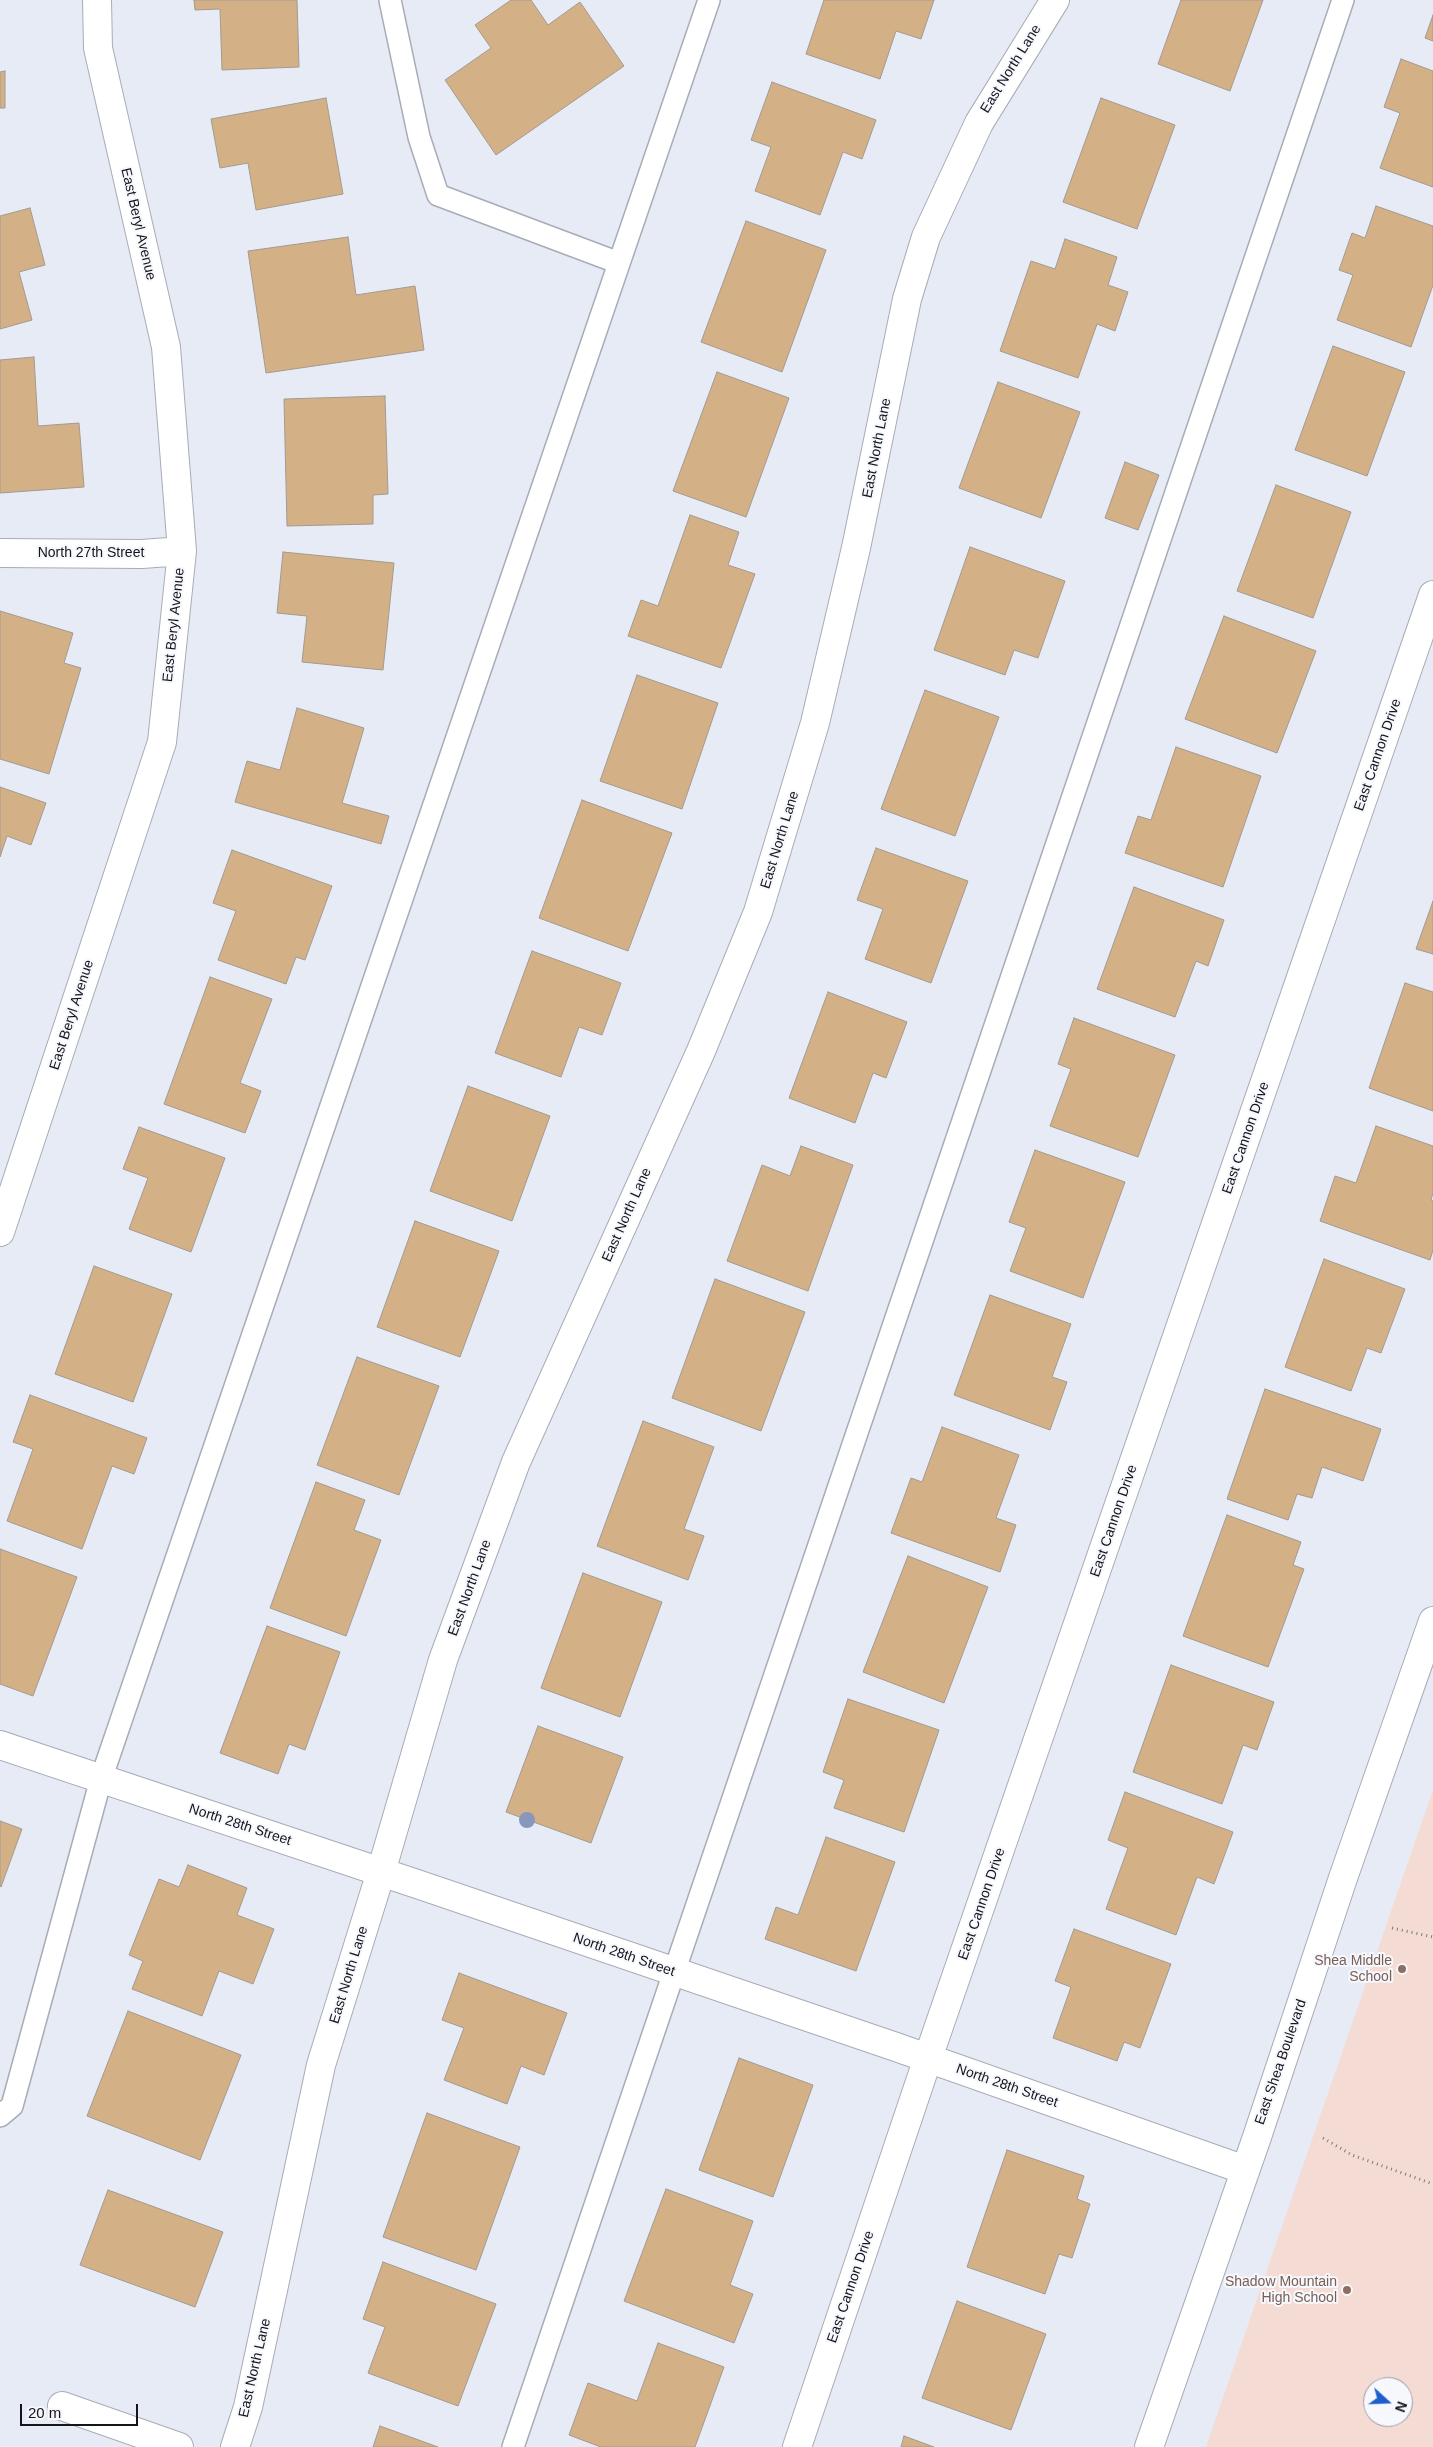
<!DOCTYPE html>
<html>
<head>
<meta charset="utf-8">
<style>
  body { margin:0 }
  #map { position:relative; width:1433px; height:2447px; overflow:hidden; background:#e6ebf6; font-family:Helvetica,sans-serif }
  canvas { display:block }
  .north { position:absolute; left:1363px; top:2377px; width:50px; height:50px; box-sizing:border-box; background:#f6f8fd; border:1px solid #9c9da2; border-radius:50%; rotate:110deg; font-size:14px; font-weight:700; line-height:20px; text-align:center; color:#141519 }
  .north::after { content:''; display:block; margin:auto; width:18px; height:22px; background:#1d60cc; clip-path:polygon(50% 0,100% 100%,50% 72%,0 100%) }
  .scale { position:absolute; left:20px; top:2404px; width:118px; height:22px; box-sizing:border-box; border:2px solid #141519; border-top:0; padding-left:6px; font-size:15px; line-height:18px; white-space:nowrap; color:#141519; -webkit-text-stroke:4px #f6f8fd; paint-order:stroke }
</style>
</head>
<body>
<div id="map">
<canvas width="1433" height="2447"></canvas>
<div class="north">N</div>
<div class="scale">20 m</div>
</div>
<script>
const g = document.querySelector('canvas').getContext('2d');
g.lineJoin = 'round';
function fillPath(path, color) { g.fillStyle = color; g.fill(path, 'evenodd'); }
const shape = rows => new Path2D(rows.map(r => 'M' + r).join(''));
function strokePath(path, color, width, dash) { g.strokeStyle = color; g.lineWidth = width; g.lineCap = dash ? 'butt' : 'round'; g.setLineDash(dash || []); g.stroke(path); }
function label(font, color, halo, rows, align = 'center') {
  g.font = font + ' Helvetica,sans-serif'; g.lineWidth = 4; g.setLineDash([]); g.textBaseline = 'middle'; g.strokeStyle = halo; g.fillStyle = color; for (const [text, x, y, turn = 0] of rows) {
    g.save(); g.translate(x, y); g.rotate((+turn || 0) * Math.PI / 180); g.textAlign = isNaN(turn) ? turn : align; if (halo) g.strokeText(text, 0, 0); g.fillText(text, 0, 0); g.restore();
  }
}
fillPath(shape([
  [1433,1790,1433,2447,1206,2447,1309,2148],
  [1373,2387,1403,2387,1403,2417,1373,2417]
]), '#f4dbd4');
const building = shape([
  [194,0,297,0,299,67,222,70,220,9,195,10,194,0],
  [511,0,531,0,548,25,580,2,624,66,496,155,445,80,491,48,475,25,511,0],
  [824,0,934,0,921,39,896,31,880,79,806,54,824,0],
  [1181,0,1263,0,1230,91,1158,64,1181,0],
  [1433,15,1433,41,1425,38,1433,15],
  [1401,59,1433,71,1433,187,1380,168,1400,113,1384,107,1401,59],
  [5,71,5,108,0,108,0,72,5,71],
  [772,82,876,120,862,159,843,152,820,215,755,191,771,147,751,140,772,82],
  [326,98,343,194,256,210,248,163,220,168,211,119,326,98],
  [1101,98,1175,125,1137,229,1063,202,1101,98],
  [1376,206,1433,226,1433,285,1411,347,1337,320,1353,275,1339,270,1352,233,1365,238,1376,206],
  [30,208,45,265,19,272,32,320,0,329,0,216,30,208],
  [746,221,826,250,782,372,701,342,746,221],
  [348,237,356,295,415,286,424,350,266,373,248,251,348,237],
  [1065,239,1117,257,1108,285,1128,292,1115,331,1097,324,1078,378,1000,351,1031,261,1055,269,1065,239],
  [1333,346,1405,372,1367,476,1295,450,1333,346],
  [34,357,38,426,79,423,84,487,0,493,0,360,34,357],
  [717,372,789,398,746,517,673,491,717,372],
  [998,382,1080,412,1041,518,959,488,998,382],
  [385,396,388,494,373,495,373,524,287,526,284,399,385,396],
  [1125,462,1159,475,1138,530,1105,518,1125,462],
  [1276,485,1351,512,1313,618,1237,591,1276,485],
  [690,515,739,532,728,565,755,574,721,668,628,636,641,600,658,606,690,515],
  [970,547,1065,581,1038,658,1014,650,1005,675,934,650,970,547],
  [283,552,394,563,383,670,302,662,307,616,277,613,283,552],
  [0,611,73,633,64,663,81,668,49,774,0,759,0,611],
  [1224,616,1316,651,1277,753,1185,719,1224,616],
  [637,675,718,703,682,809,600,781,637,675],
  [925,690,999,717,955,836,881,809,925,690],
  [297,708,364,728,342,803,389,816,381,844,235,802,247,761,280,770,297,708],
  [1176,747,1261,776,1223,887,1125,853,1138,816,1151,820,1176,747],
  [0,787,46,803,31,845,7,836,0,857,0,787],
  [582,800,672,833,628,951,539,918,582,800],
  [876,848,968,881,931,983,865,959,883,909,857,900,876,848],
  [232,850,332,886,305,960,296,957,286,984,218,960,236,911,213,903,232,850],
  [1134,887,1224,920,1208,966,1196,961,1175,1017,1097,989,1134,887],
  [1433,901,1433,954,1416,949,1433,901],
  [532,951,621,983,602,1035,579,1027,561,1077,495,1053,532,951],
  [210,977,272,999,240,1083,261,1091,245,1133,164,1104,210,977],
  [1405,983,1433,992,1433,1111,1369,1088,1405,983],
  [828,992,907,1022,886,1078,873,1073,855,1123,789,1098,828,992],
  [1074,1018,1175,1055,1138,1157,1050,1126,1071,1069,1058,1064,1074,1018],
  [468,1086,550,1116,512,1221,430,1191,468,1086],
  [1376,1126,1433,1146,1433,1193,1431,1200,1433,1201,1433,1250,1430,1260,1320,1221,1335,1176,1356,1183,1376,1126],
  [139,1127,225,1158,191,1252,129,1229,148,1178,123,1169,139,1127],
  [801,1146,853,1165,808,1291,727,1261,762,1165,790,1176,801,1146],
  [1035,1150,1125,1182,1083,1298,1010,1271,1026,1228,1009,1222,1035,1150],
  [415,1221,499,1251,460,1357,377,1327,415,1221],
  [1324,1259,1405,1289,1381,1353,1367,1348,1351,1391,1285,1367,1324,1259],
  [94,1266,172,1294,133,1402,55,1374,94,1266],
  [715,1279,805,1312,761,1431,672,1398,715,1279],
  [990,1295,1071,1324,1052,1377,1067,1382,1050,1430,954,1395,990,1295],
  [357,1357,439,1386,399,1495,317,1465,357,1357],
  [1265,1389,1381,1429,1363,1481,1322,1467,1312,1498,1297,1494,1288,1520,1227,1499,1265,1389],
  [30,1395,147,1438,134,1474,112,1466,82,1549,7,1521,33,1449,13,1442,30,1395],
  [643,1421,714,1447,684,1529,704,1536,688,1580,597,1546,643,1421],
  [942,1427,1019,1455,996,1518,1016,1525,1000,1572,891,1533,911,1478,922,1482,942,1427],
  [316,1482,365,1500,354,1530,381,1540,346,1636,270,1608,316,1482],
  [1227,1515,1301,1542,1293,1565,1304,1569,1268,1667,1183,1636,1227,1515],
  [0,1549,77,1577,33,1696,0,1684,0,1549],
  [908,1556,988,1587,944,1703,863,1672,908,1556],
  [583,1573,662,1602,620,1717,541,1688,583,1573],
  [267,1626,340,1652,305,1750,289,1744,278,1774,220,1753,267,1626],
  [1171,1665,1274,1702,1257,1750,1243,1745,1222,1804,1133,1772,1171,1665],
  [848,1699,939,1730,904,1832,834,1808,844,1780,823,1772,848,1699],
  [538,1726,623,1757,591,1843,506,1812,538,1726],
  [1125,1792,1233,1832,1214,1884,1197,1877,1176,1935,1106,1909,1128,1848,1108,1840,1125,1792],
  [0,1821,22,1829,1,1887,0,1886,0,1821],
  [826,1837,895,1862,856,1971,765,1939,776,1907,798,1915,826,1837],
  [188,1865,247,1888,237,1915,274,1929,253,1984,219,1971,202,2016,132,1989,143,1961,129,1955,159,1879,179,1887,188,1865],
  [1074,1929,1171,1964,1140,2048,1124,2042,1117,2061,1053,2038,1071,1987,1055,1981,1074,1929],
  [459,1973,567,2013,544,2075,521,2066,507,2104,444,2080,464,2028,442,2020,459,1973],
  [128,2011,241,2055,200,2160,87,2116,128,2011],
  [739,2058,813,2085,773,2197,699,2170,739,2058],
  [427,2113,520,2147,476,2270,383,2237,427,2113],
  [1007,2150,1084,2176,1077,2199,1090,2204,1072,2258,1059,2254,1045,2294,967,2267,1007,2150],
  [666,2189,753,2221,730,2285,753,2294,734,2343,624,2301,666,2189],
  [108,2190,223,2232,195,2307,80,2265,108,2190],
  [383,2262,496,2304,458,2406,368,2373,385,2327,363,2319,383,2262],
  [957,2301,1046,2334,1011,2430,922,2398,957,2301],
  [658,2343,724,2367,695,2447,601,2447,569,2435,588,2383,637,2401,658,2343],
  [380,2426,438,2447,373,2447,380,2426],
  [904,2436,934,2447,901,2447,904,2436]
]);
fillPath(building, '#d4b086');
strokePath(building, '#a29a91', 1);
const lane = shape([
  [390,0,419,137,438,195,619,263],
  [0,2116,12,2106,101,1779,709,0],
  [513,2447,1343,0]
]);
const street = shape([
  [0,553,142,554,182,551],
  [0,1232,162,742,182,551,166,347,98,48,97,0],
  [0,1745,420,1885,896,2047,1245,2170],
  [62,2406,179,2447],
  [235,2447,248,2407,321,2065,381,1872,443,1660,516,1462,701,1051,758,912,815,723,856,548,907,299,926,237,979,123,1055,0],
  [797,2447,928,2058,1433,595]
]);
const secondary = shape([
  [1149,2447,1257,2137,1343,1878,1433,1621]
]);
strokePath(lane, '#a7acb6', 24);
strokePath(street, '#a7acb6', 30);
strokePath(secondary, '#a7acb6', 30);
strokePath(shape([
  [1392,1928,1433,1937],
  [1323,2138,1352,2155,1433,2184]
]), '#797b83', 3, [1, 4]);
strokePath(lane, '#fff', 21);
strokePath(street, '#fff', 28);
strokePath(secondary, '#fff', 28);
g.fillStyle = '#8997bc';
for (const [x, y] of [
  [527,1820]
]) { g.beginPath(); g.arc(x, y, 8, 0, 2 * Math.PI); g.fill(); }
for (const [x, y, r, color] of [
  [1402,1969,5,"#8d6e63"],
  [1347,2290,5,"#8d6e63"]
]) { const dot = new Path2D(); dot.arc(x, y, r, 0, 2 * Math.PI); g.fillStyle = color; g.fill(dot); strokePath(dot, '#f6f8fd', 2); }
label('14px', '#141519', '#f6f8fd', [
  ["East North Lane",1011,69,-58],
  ["East Beryl Avenue",138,224,77],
  ["East North Lane",877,448,-79],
  ["North 27th Street",91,553],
  ["East Beryl Avenue",174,625,-84],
  ["East Cannon Drive",1378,755,-71],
  ["East North Lane",780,840,-73],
  ["East Beryl Avenue",72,1015,-72],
  ["East Cannon Drive",1246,1138,-71],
  ["East North Lane",627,1215,-66],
  ["East Cannon Drive",1114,1521,-71],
  ["East North Lane",470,1588,-70],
  ["North 28th Street",240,1825,18],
  ["East Cannon Drive",982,1904,-71],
  ["North 28th Street",624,1955,19],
  ["East North Lane",349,1975,-73],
  ["East Shea Boulevard",1281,2062,-71],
  ["North 28th Street",1007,2086,19],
  ["East Cannon Drive",851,2287,-71],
  ["East North Lane",255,2368,-77]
]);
label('14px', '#785e54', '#f6f8fd', [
  ["Shea Middle",1392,1961],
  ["School",1392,1977],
  ["Shadow Mountain",1337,2282],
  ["High School",1337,2298]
], 'right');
</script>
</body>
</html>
